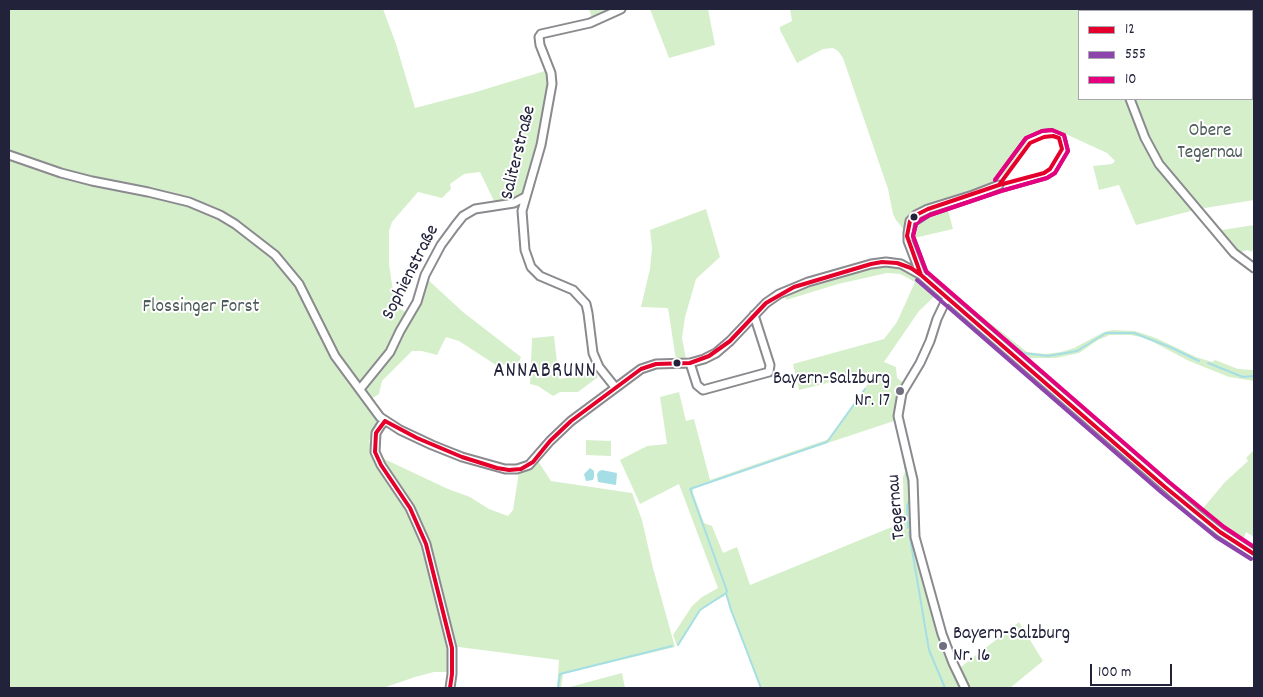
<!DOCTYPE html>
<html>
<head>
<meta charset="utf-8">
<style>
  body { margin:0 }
  #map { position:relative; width:1263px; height:697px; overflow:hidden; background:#fff; font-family:Dekko,sans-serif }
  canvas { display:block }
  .frame { position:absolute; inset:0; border:10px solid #22223b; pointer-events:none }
  .legend { position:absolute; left:1078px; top:10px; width:175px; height:90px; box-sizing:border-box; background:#fff; border:1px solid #a7a7b1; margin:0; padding:6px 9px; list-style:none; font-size:15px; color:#22223b }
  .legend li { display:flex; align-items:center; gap:10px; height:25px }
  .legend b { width:25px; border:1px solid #a7a7b1 }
  .scale { position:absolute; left:1090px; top:664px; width:82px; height:22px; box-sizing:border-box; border:2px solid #22223b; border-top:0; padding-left:6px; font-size:15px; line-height:18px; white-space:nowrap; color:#22223b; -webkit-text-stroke:4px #fff; paint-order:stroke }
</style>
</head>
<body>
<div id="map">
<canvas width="1263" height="697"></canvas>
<div class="frame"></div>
<ul class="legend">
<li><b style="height:6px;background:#e4002b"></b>12</li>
<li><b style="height:6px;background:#8e44ad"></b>555</li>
<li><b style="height:6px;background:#e5007d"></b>10</li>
</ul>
<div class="scale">100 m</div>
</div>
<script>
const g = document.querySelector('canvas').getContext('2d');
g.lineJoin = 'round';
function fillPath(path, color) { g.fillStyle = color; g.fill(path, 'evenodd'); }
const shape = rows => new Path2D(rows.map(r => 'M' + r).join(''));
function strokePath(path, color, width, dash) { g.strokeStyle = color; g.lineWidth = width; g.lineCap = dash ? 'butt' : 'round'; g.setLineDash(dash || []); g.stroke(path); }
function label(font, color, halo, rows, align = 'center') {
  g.font = font + ' Dekko,sans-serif'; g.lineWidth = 4; g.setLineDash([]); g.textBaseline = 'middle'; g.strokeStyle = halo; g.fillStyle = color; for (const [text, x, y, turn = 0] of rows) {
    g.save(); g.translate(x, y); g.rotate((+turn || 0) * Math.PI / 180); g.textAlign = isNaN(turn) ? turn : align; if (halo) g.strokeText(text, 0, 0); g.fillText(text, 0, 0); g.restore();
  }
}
fillPath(shape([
  [9,9,383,9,396,44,415,108,476,92,548,70,551,80,538,150,526,187,520,197,512,201,495,203,480,172,464,174,450,184,451,189,442,198,418,192,392,222,389,231,389,264,395,304,400,309,411,315,426,278,463,312,521,357,518,364,496,365,459,341,446,337,437,355,422,351,412,351,382,381,379,394,370,400,379,413,369,442,380,457,448,489,470,497,489,509,508,516,513,510,519,472,538,461,551,481,632,493,642,520,653,568,675,647,563,674,561,688,557,688,559,660,459,647,454,647,449,672,434,672,415,677,383,688,9,688],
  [589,9,623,9,593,21],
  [650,9,708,9,715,45,669,58],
  [790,9,1106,9,1107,11,1079,11,1079,99,1128,99,1140,133,1195,210,1136,225,1119,185,1099,190,1093,166,1112,164,1115,161,1107,153,1057,130,1044,130,1030,138,1006,172,993,185,930,206,904,230,896,220,893,214,888,189,843,58,838,51,833,48,823,49,797,63,780,30,780,27,792,21],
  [1111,9,1254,9,1254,200,1199,209,1157,158,1132,99,1252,99,1252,11,1111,11],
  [947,206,953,229,910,239,911,225,915,219,926,213],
  [706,209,720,257,696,279,685,317,682,338,686,359,676,360,668,308,641,307,650,269,652,248,650,230],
  [1203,211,1206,211,1222,230,1254,225,1254,245,1252,252,1247,250,1238,253],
  [881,264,896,265,910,270,938,293,919,311,884,362,896,367,897,378,904,383,897,420,698,486,693,489,693,493,704,523,712,526,723,553,737,547,750,585,904,522,903,477,905,472,902,453,905,451,911,475,913,519,930,598,964,688,760,688,726,595,700,610,677,646,673,635,692,606,702,597,718,588,679,484,640,504,620,460,647,446,667,444,660,397,679,392,686,421,694,419,710,480,829,439,877,371,799,390,793,364,884,339,897,322,915,282,900,274,887,273,838,284,786,300,785,294,799,287],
  [951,292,1027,352,1045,354,1061,352,1074,348,1104,332,1112,330,1135,331,1156,338,1196,357,1212,362,1215,360,1238,369,1254,370,1254,381,1229,377,1189,361,1153,342,1141,337,1130,335,1110,335,1098,340,1079,353,1056,358,1032,358,1025,362,946,293],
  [554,336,559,379,596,373,598,377,578,392,560,392,553,396,538,386,530,384,532,338],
  [586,440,611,441,611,456,586,455],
  [1254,450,1254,474,1253,476,1254,483,1254,537,1246,532,1242,543,1199,513,1225,482,1248,461,1246,458],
  [1019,622,1043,661,1010,688,967,688,957,670],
  [622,673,625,688,566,688]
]), '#d6efcb');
fillPath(shape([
  [590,468,594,471,594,477,593,480,586,481,584,474],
  [602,470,617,473,616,485,598,482,597,474,599,471]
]), '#a5dee4');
strokePath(shape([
  [955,298,1001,335],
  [1006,339,1023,353,1048,356,1077,351,1106,333,1134,333,1170,347,1199,361],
  [1208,363,1243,377,1254,376],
  [903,454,910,492,910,498,907,506,908,528],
  [909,532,929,650,945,688],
  [678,645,700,610,726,593],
  [558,688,560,674,672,646],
  [761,688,731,610,726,593,727,591,690,489,827,442,865,389]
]), '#a5dee4', 2);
const street = shape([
  [1108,9,1109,11],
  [1130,99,1145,138,1159,164,1234,253,1254,268],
  [9,155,61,173,92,181,148,192,189,202,220,215,235,224,275,255,299,284,335,356,380,417,400,430,432,445,462,457,505,469,517,469,529,465,550,441,571,421,641,369,656,364,690,363,704,359,716,353,730,341,766,303,779,294,808,282,871,264,886,262,901,264,921,275,1196,513,1220,532,1254,554],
  [921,275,908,241,908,233,910,221,916,215,928,209,973,195,999,185],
  [947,298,937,319,930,341,920,363,902,393,898,416,913,480,915,537,942,634,953,663,965,688],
  [690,363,697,385,703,390,769,372,770,365,754,315],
  [615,387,599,367,593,353,588,313,586,304,573,290,540,276,531,267,525,250,522,211,541,145,552,84,551,73,540,45,539,37,541,34,590,23,621,9],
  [360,389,390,352,400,331,417,302,425,275,441,245,455,226,463,216,475,209,514,203,525,197],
  [385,421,381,425,376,433,375,452,381,465,410,508,426,544,452,648,452,674,450,688]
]);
strokePath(street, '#8a8a8f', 11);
strokePath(street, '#fff', 7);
strokePath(shape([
  [1053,136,1059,138,1062,149,1050,169,1044,173,999,185,1030,143,1044,137,1053,136],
  [921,275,907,236,910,221,916,215,928,209,999,185],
  [385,421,417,438,462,457,497,468,509,470,521,469,533,462,550,441,571,421,641,369,656,364,690,363,709,356,730,341,766,303,794,287,871,264,882,262,897,263,911,268,921,275,1165,487,1220,532,1254,554],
  [385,421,376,433,375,452,381,465,410,508,426,544,452,648,452,674,450,688]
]), '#e4002b', 4);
strokePath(shape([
  [927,273,913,236,916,224,930,215,1001,191,1047,178,1055,173,1068,151,1064,135,1052,130,1042,131,1026,138,995,180],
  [917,280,1161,492,1216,537,1251,559]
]), '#8e44ad', 4);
strokePath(shape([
  [995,180,1026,138,1042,131,1052,130,1064,135,1068,151,1055,173,1047,178,1001,191,930,215,920,220,916,224,913,236,926,271,1169,482,1224,527,1254,547]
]), '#e5007d', 4);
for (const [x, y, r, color] of [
  [914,217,4.5,"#22223b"],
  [677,363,4.5,"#22223b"],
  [900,391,5,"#6f6f80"],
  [943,646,5,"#6f6f80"]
]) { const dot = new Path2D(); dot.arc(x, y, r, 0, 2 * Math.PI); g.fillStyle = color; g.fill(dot); strokePath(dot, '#fff', 2); }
label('19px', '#4e5c59', '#fff', [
  ["Obere",1210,132],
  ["Tegernau",1210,154],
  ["Flossinger Forst",201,308]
]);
label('19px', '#22223b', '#fff', [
  ["Saliterstraße",520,153,-76],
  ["Sophienstraße",412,273,-63],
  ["Tegernau",898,507,-95]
]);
label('19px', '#22223b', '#fff', [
  ["Bayern-Salzburg",890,380],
  ["Nr. 17",890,402],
  ["Bayern-Salzburg",953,635,"left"],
  ["Nr. 16",953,657,"left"]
], 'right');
g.letterSpacing = '1px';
label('21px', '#22223b', '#fff', [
  ["ANNABRUNN",545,373]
]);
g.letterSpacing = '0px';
</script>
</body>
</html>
